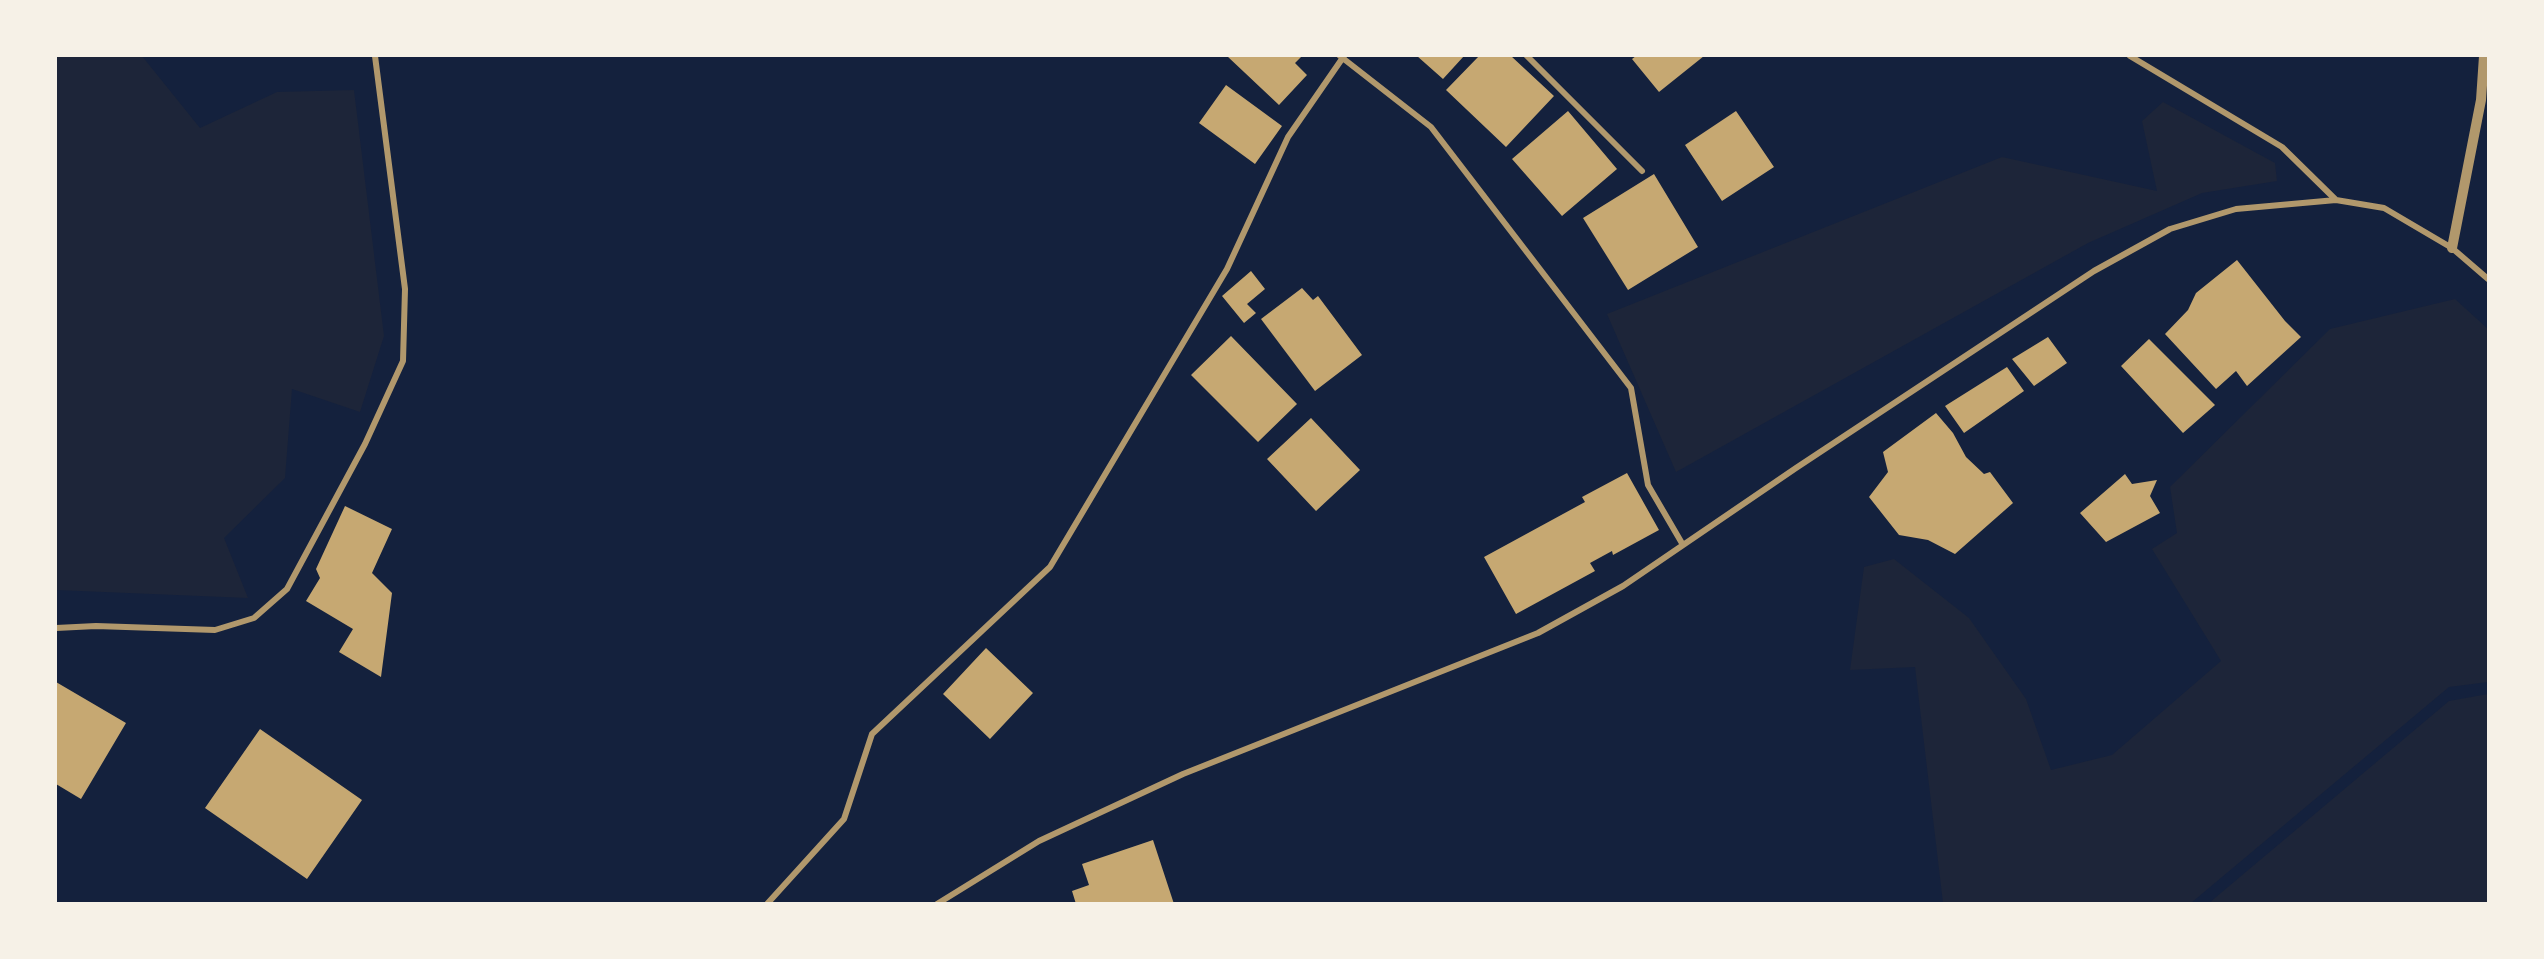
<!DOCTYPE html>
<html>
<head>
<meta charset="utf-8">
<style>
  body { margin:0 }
  #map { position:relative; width:2544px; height:959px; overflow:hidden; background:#14213d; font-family:Manrope,sans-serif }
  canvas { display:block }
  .frame { position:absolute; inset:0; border:57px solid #f6f1e7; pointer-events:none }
</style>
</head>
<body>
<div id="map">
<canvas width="2544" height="959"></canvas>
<div class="frame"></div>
</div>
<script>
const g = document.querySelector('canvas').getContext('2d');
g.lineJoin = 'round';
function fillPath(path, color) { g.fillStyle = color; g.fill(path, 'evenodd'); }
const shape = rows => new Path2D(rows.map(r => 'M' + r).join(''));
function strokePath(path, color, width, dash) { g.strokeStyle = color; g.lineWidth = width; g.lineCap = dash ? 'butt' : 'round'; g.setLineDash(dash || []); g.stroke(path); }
fillPath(shape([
  [56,56,142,56,200,128,277,92,354,90,384,336,360,412,292,389,285,478,224,538,248,598,56,590],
  [2163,102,2275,163,2277,181,2202,193,2088,243,1676,472,1607,314,2002,157,2157,191,2142,121],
  [2455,299,2488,329,2488,682,2449,687,2191,903,1943,903,1915,667,1850,670,1864,567,1894,559,1969,618,2026,699,2051,770,2112,755,2221,661,2152,549,2177,533,2170,487,2330,329],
  [2488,694,2488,903,2209,903,2449,701]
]), '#1d2539');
fillPath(shape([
  [1227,56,1302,56,1295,63,1307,75,1279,105],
  [1417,56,1464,56,1443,79],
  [1479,56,1511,56,1554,96,1506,147,1446,90],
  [1636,56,1704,56,1659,92,1632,59],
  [1226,85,1282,126,1255,164,1199,123],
  [1568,111,1617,169,1562,216,1512,159],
  [1736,111,1774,167,1722,201,1685,145],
  [1654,174,1698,247,1628,290,1583,218],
  [2237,260,2285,321,2301,337,2247,386,2236,371,2216,389,2165,334,2188,310,2196,293],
  [1251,271,1265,289,1247,304,1256,313,1244,323,1222,296],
  [1302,288,1313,300,1318,296,1362,355,1315,391,1261,319],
  [1231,336,1297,404,1258,442,1191,375],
  [2048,337,2067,363,2034,386,2012,359],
  [2149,339,2215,405,2183,433,2121,366],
  [2007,367,2024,391,1964,433,1945,406],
  [1936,413,1953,433,1966,457,1984,474,1990,472,2013,503,1955,554,1928,540,1899,535,1869,497,1888,472,1883,452],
  [1311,418,1360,470,1316,511,1267,459],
  [1627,473,1659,530,1613,555,1612,551,1590,563,1595,571,1516,614,1484,557,1585,502,1582,497],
  [2125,474,2132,484,2157,480,2150,496,2160,513,2106,542,2080,513],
  [345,506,392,529,372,573,392,593,381,677,339,652,353,629,306,601,320,578,316,569],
  [986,648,1033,693,990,739,943,694],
  [56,682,126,723,81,799,56,784],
  [260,729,362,800,307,879,205,808],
  [1153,840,1174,904,1076,904,1072,891,1089,885,1082,864]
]), '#c6a872');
strokePath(shape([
  [1340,56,1431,127,1631,388,1648,485,1683,545],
  [1527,56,1642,171],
  [2130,56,2282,147,2336,200],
  [56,628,96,626,215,630,254,618,287,589,365,444,403,361,405,289,375,56],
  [767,904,844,819,872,734,1050,567,1227,269,1288,137,1344,56],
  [937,904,1039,841,1183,774,1538,633,1623,586,1796,468,2094,271,2170,229,2236,209,2336,200,2384,208,2452,248,2488,279]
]), '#b1986c', 6);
strokePath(shape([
  [2452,248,2481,100,2484,56]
]), '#b1986c', 10);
</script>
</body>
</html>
